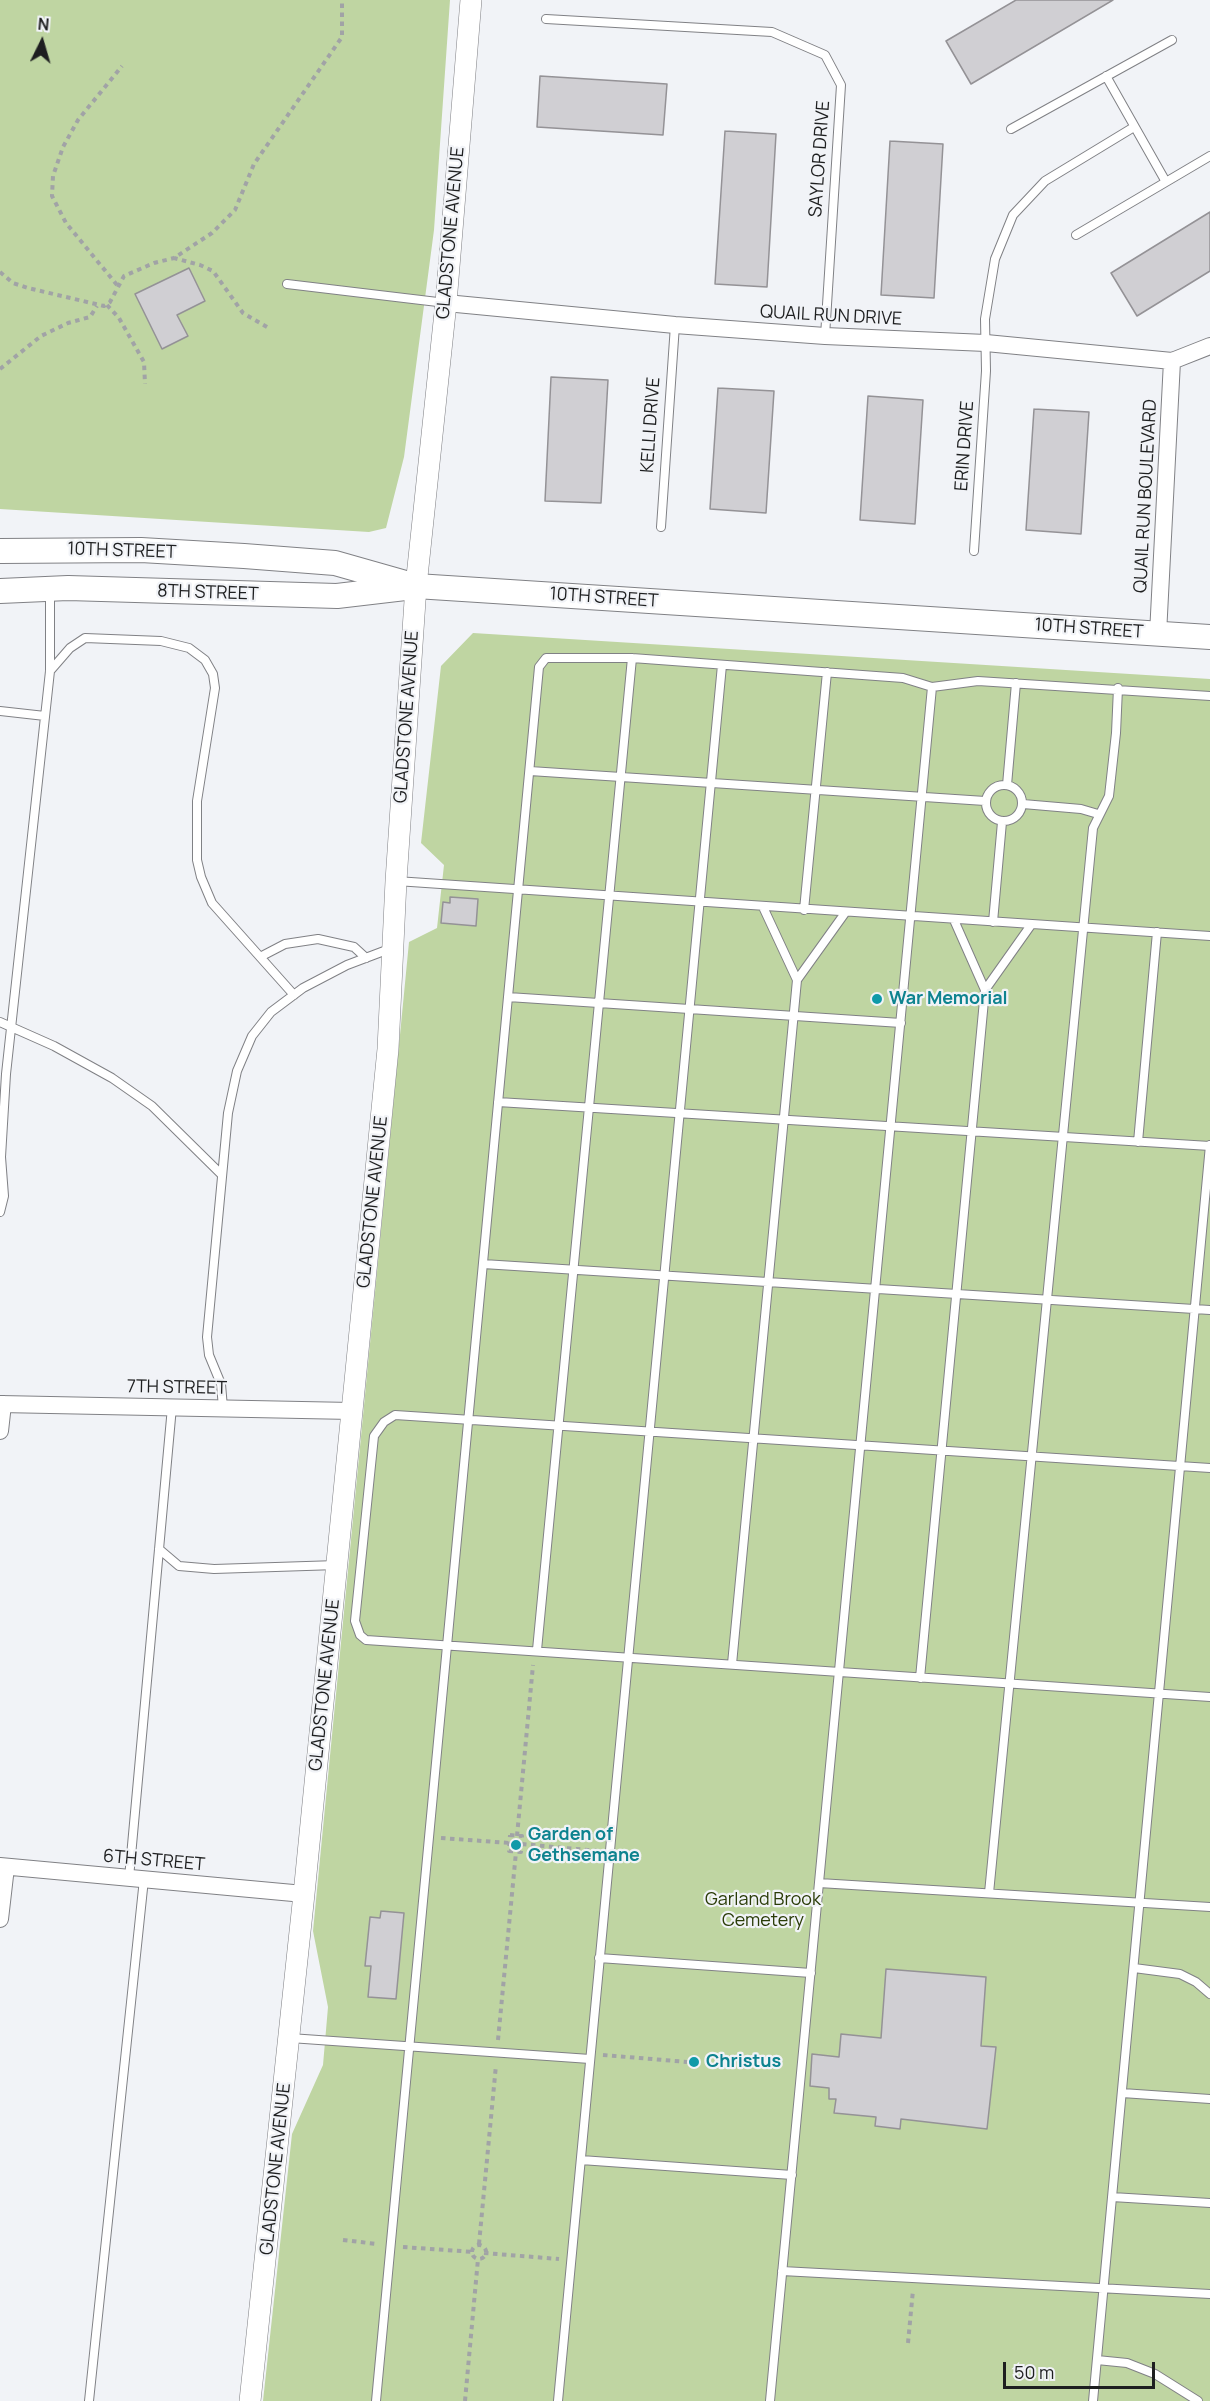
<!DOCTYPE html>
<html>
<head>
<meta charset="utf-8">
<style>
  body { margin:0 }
  #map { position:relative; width:1210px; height:2401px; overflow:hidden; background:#f1f3f7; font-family:Manrope,sans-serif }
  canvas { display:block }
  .north { position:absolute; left:12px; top:12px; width:60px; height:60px; -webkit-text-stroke:4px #f1f3f7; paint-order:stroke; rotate:5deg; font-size:16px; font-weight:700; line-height:24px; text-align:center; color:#1e1f20 }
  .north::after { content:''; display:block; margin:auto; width:21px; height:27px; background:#1e1f20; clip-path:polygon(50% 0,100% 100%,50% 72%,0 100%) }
  .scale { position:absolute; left:1003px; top:2362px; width:152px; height:27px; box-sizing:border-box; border:3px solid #1e1f20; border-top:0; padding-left:8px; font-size:18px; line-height:21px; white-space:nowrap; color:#1e1f20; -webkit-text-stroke:4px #f1f3f7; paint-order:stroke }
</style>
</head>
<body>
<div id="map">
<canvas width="1210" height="2401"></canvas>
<div class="north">N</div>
<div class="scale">50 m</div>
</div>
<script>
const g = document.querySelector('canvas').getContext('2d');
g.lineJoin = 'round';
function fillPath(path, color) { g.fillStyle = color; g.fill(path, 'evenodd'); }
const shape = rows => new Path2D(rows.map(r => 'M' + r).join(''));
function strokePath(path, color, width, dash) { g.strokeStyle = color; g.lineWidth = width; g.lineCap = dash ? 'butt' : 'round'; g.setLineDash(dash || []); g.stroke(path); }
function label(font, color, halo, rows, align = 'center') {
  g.font = font + ' Manrope,sans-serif'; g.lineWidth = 4.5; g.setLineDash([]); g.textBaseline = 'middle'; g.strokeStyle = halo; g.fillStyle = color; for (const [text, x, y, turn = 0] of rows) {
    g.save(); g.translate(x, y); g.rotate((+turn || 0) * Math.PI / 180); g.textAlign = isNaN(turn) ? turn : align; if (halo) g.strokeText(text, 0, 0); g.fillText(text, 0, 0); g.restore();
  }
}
fillPath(shape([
  [0,0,450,0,434,230,404,457,386,528,369,532,0,509],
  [473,633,1210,679,1210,2401,263,2401,292,2134,323,2065,328,2007,313,1931,409,942,437,928,444,865,421,843,441,666]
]), '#bfd5a2');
const building = shape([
  [1016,0,1113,0,971,84,946,41,1016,0],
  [540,76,667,84,663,135,537,127,540,76],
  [725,131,776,134,767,287,715,284,725,131],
  [890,141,943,144,934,298,881,295,890,141],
  [1210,212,1210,271,1137,316,1111,273,1210,212],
  [189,268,205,301,177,315,188,336,162,349,135,294,189,268],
  [551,377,608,380,601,503,545,501,551,377],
  [718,388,774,391,766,513,710,509,718,388],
  [868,396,923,400,915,524,860,520,868,396],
  [1034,409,1089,412,1081,534,1026,530,1034,409],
  [450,897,478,899,476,926,441,923,443,902,450,903,450,897],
  [381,1911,404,1913,396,1999,368,1997,371,1966,365,1966,370,1917,380,1918,381,1911],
  [886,1969,986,1977,981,2046,996,2047,987,2129,901,2119,900,2129,875,2126,876,2117,834,2113,836,2099,829,2099,829,2088,810,2086,812,2054,839,2057,841,2034,881,2038,886,1969]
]);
fillPath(building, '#d0cfd3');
strokePath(building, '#949296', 1.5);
const service = shape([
  [546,19,772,32,825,55,841,85,825,336],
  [1106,76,1166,182],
  [1011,129,1172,40],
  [1076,235,1210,156],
  [287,284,446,303],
  [661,527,675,325],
  [974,551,986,371,985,319,995,259,1013,215,1045,181,1134,127],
  [50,671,70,648,85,638,161,641,189,648,205,660,213,674,215,688,197,801,197,860,201,877,212,903,294,995],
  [0,711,45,716],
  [530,771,985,801],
  [1007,785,1016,683],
  '986 803a18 18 0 1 1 36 0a18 18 0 1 1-36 0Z',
  [1023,804,1081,809,1098,814],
  [396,881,1210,936],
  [763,907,797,980],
  [804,910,827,672],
  [954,920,985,990],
  [993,922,1002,822],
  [260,957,285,944,318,939,354,947,366,958],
  [508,997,901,1023],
  [0,1022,54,1046,112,1078,152,1106,222,1175],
  [498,1102,1210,1146],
  [1138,1142,1157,932],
  [0,1212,4,1196,1,1157,6,1074,50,671,50,592],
  [483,1264,1210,1310],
  [223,1408,221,1384,209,1355,207,1337,228,1113,237,1071,252,1036,271,1012,303,988,347,965,392,948],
  [1210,1468,395,1415,384,1422,374,1436,355,1621,360,1635,366,1640,1210,1697],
  [159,1549,179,1566,214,1569,337,1565],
  [537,1650,632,658],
  [732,1664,797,980,845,913],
  [920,1678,985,990,1031,925],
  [129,1878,172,1407],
  [819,1883,1210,1907],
  [989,1893,1093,828,1109,796,1116,733,1118,688],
  [599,1958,811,1973],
  [1134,1968,1180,1974,1196,1982,1210,1994],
  [290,2038,590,2059],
  [1122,2093,1210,2099],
  [581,2160,792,2175],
  [1112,2197,1210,2203],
  [782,2271,1210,2294],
  [1097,2360,1127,2363,1155,2374,1198,2401],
  [89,2401,144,1879],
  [376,2401,539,667,546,658,632,658,903,678,932,687,978,681,1210,696],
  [558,2401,722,665],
  [770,2401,932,687],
  [1093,2401,1210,1145]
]);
const minor = shape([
  [446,303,675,325,825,336,986,343,1172,361,1210,346],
  [1158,634,1172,361],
  [0,1404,352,1411],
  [0,1431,3,1404],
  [0,1866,304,1894],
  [0,1919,6,1867]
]);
const tertiary = shape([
  [250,2401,304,1894,388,1049,396,881,416,586,446,303,471,0]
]);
const secondary = shape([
  [0,551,141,550,244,556,335,563,416,586,1210,637],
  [0,591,68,588,337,596,405,588]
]);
strokePath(service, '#808185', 10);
strokePath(minor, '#808185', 18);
strokePath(tertiary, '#808185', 22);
strokePath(secondary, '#808185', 26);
strokePath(shape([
  [0,272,13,283,28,288,104,306,110,302,124,276,154,263,174,258],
  [117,285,66,223,52,196,53,176,63,147,78,120,122,66],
  [107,305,119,318,144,362,145,384],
  [267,327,243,313,213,271,200,265,174,258,212,233,235,210,254,164,342,37,342,0],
  [0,369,41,336,68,323,90,317,97,306],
  [510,1835,522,1836,521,1852,509,1851,510,1835],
  [517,1836,533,1665],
  [441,1838,510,1843],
  [522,1844,598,1851],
  [498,2040,516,1852],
  [603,2055,687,2062],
  [343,2240,377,2244],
  [479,2244,496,2065],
  '472 2252a7 7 0 1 1 14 0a7 7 0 1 1-14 0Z',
  [403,2247,474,2252],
  [484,2253,559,2259],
  [908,2343,913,2290],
  [465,2401,478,2259]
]), '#a1a3a6', 4, [4.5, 4.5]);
strokePath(service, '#fff', 8);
strokePath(minor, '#fff', 16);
strokePath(tertiary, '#fff', 21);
strokePath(secondary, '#fff', 24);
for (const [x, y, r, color] of [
  [877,999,6,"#0f9aa8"],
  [516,1845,6,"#0f9aa8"],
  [694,2062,6,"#0f9aa8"]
]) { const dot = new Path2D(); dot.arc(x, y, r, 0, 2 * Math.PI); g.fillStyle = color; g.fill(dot); strokePath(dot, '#f1f3f7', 2); }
label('18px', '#1e1f20', '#f1f3f7', [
  ["SAYLOR DRIVE",820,159,-86],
  ["GLADSTONE AVENUE",451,233,-85],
  ["QUAIL RUN DRIVE",831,316,3],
  ["KELLI DRIVE",651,425,-86],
  ["ERIN DRIVE",965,446,-86],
  ["QUAIL RUN BOULEVARD",1146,496,-87],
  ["10TH STREET",122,551,2],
  ["8TH STREET",208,593,2],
  ["10TH STREET",604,598,4],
  ["10TH STREET",1089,629,4],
  ["GLADSTONE AVENUE",407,717,-86],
  ["GLADSTONE AVENUE",373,1202,-84],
  ["7TH STREET",177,1388,1],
  ["GLADSTONE AVENUE",325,1685,-84],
  ["6TH STREET",154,1861,5],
  ["GLADSTONE AVENUE",276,2169,-84]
]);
label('bold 18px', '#0d838f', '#f1f3f7', [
  ["War Memorial",889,999],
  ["Garden of",528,1835],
  ["Gethsemane",528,1856],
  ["Christus",706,2062]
], 'left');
label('18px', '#2a3c07', '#f1f3f7', [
  ["Garland Brook",763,1900],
  ["Cemetery",763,1921]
]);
</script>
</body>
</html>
